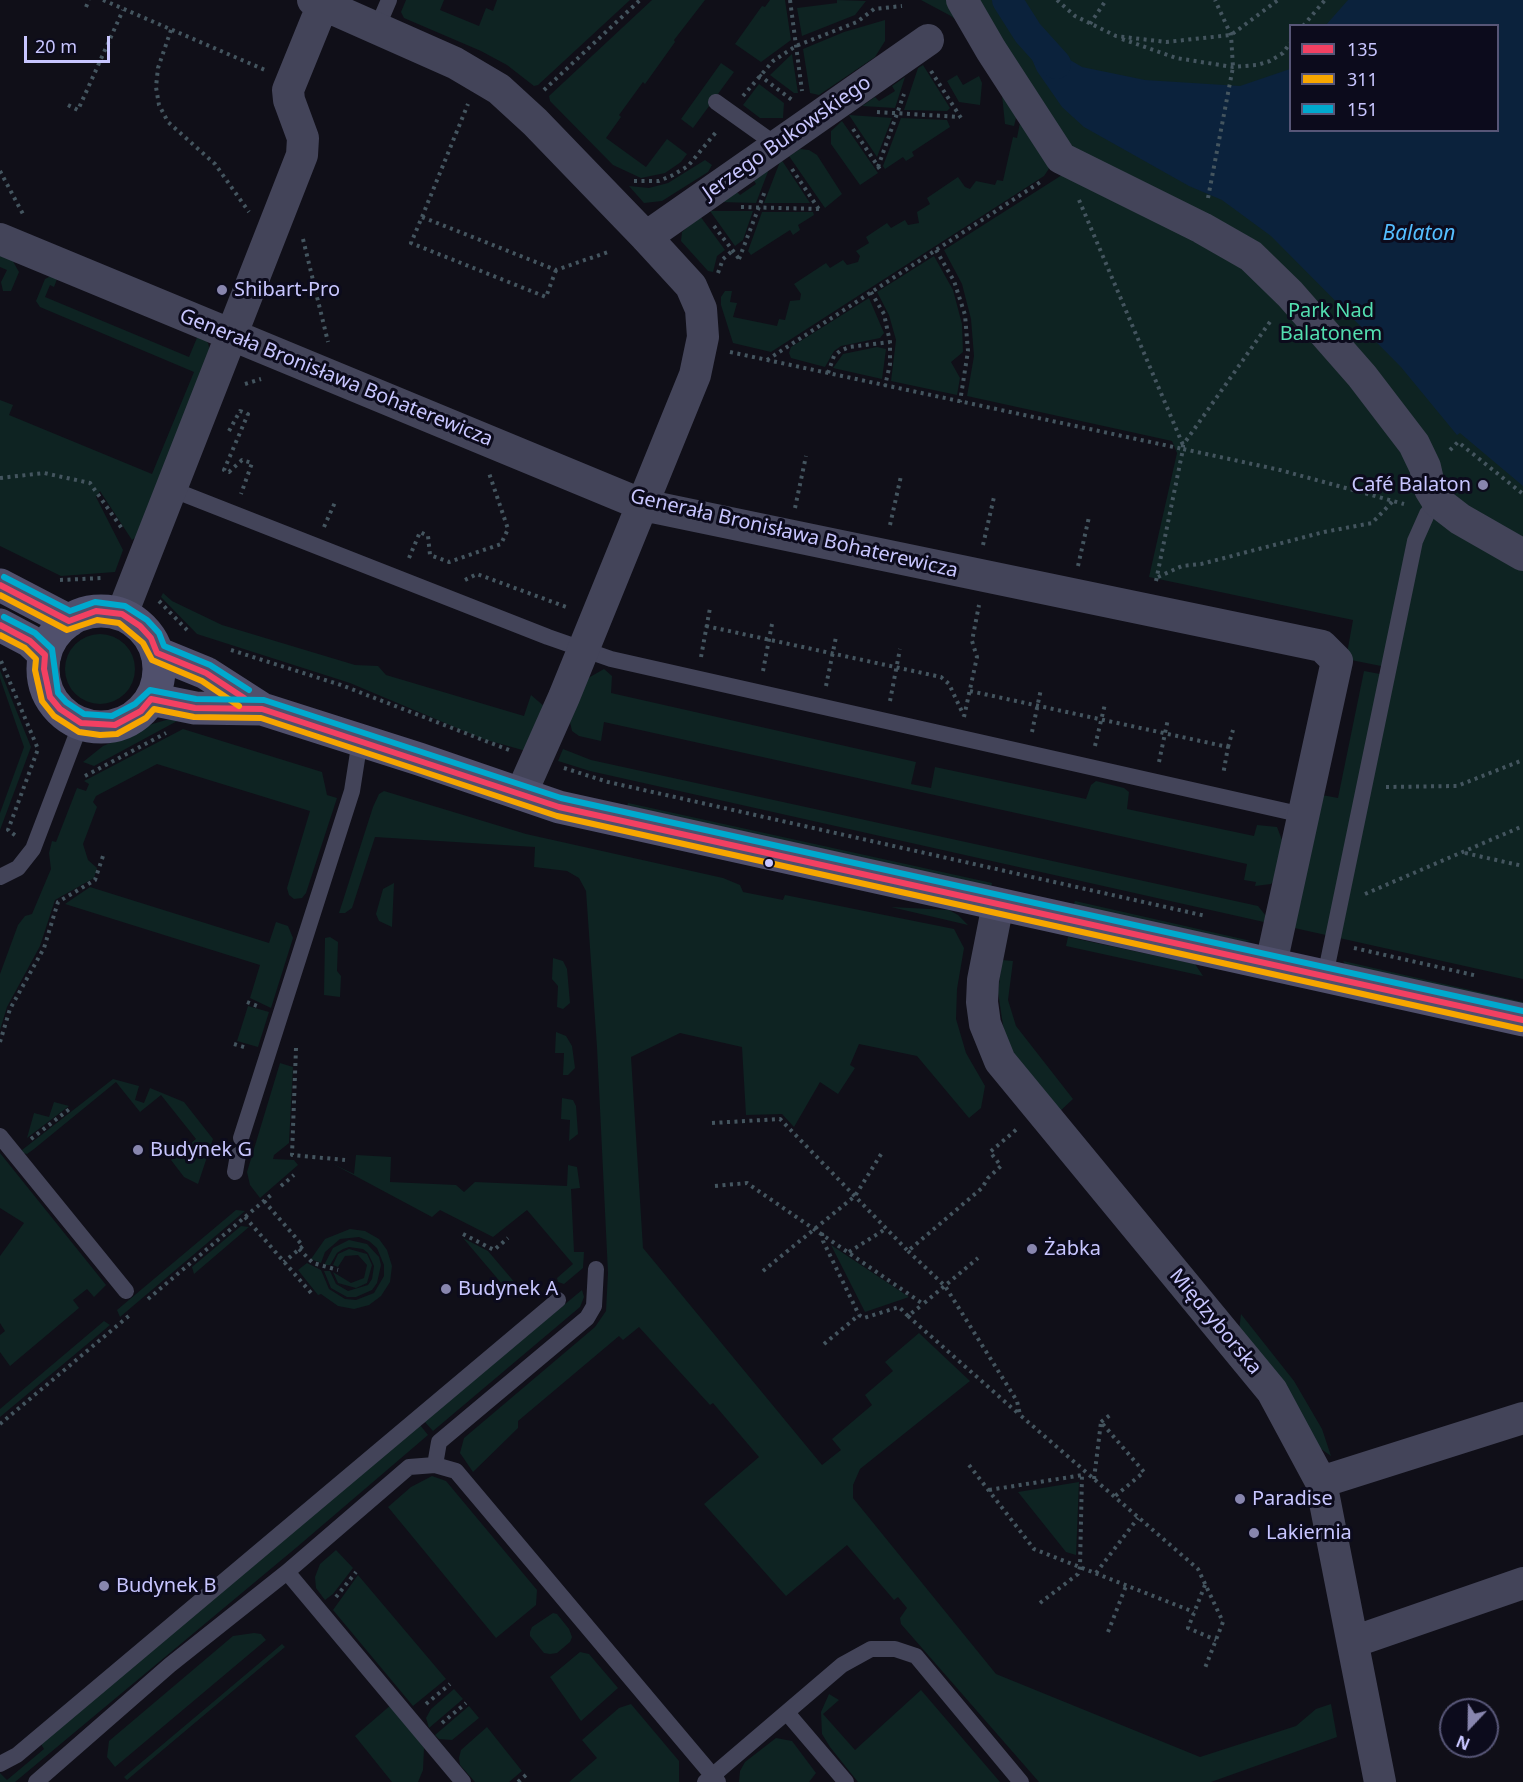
<!DOCTYPE html>
<html>
<head>
<meta charset="utf-8">
<style>
  body { margin:0 }
  #map { position:relative; width:1523px; height:1782px; overflow:hidden; background:#100f18; font-family:"Noto Sans",sans-serif }
  canvas { display:block }
  .legend { position:absolute; left:1289px; top:24px; width:210px; height:108px; box-sizing:border-box; background:#0c0b1c; border:2px solid #575677; margin:0; padding:8px 10px; list-style:none; font-size:18px; color:#c8c6ff }
  .legend li { display:flex; align-items:center; gap:12px; height:30px }
  .legend b { width:30px; border:2px solid #575677 }
  .north { position:absolute; left:1439px; top:1698px; width:60px; height:60px; box-sizing:border-box; background:#0c0b1c; border:2px solid #575677; border-radius:50%; rotate:202deg; font-size:16px; font-weight:700; line-height:24px; text-align:center; color:#c8c6ff }
  .north::after { content:''; display:block; margin:auto; width:21px; height:27px; background:#8886ae; clip-path:polygon(50% 0,100% 100%,50% 72%,0 100%) }
  .scale { position:absolute; left:24px; top:36px; width:86px; height:27px; box-sizing:border-box; border:3px solid #c8c6ff; border-top:0; padding-left:8px; font-size:18px; line-height:21px; white-space:nowrap; color:#c8c6ff; -webkit-text-stroke:4px #0c0b1c; paint-order:stroke }
</style>
</head>
<body>
<div id="map">
<canvas width="1523" height="1782"></canvas>
<ul class="legend">
<li><b style="height:8px;background:#f24062"></b>135</li>
<li><b style="height:8px;background:#f7a600"></b>311</li>
<li><b style="height:8px;background:#00a9ce"></b>151</li>
</ul>
<div class="north">N</div>
<div class="scale">20 m</div>
</div>
<script>
const g = document.querySelector('canvas').getContext('2d');
g.lineJoin = 'round';
function fillPath(path, color) { g.fillStyle = color; g.fill(path, 'evenodd'); }
const shape = rows => new Path2D(rows.map(r => 'M' + r).join(''));
function strokePath(path, color, width, dash) { g.strokeStyle = color; g.lineWidth = width; g.lineCap = dash ? 'butt' : 'round'; g.setLineDash(dash || []); g.stroke(path); }
function label(font, color, halo, rows, align = 'center') {
  g.font = font + ' "Noto Sans",sans-serif'; g.lineWidth = 6; g.setLineDash([]); g.textBaseline = 'middle'; g.strokeStyle = halo; g.fillStyle = color; for (const [text, x, y, turn = 0] of rows) {
    g.save(); g.translate(x, y); g.rotate((+turn || 0) * Math.PI / 180); g.textAlign = isNaN(turn) ? turn : align; if (halo) g.strokeText(text, 0, 0); g.fillText(text, 0, 0); g.restore();
  }
}
fillPath(shape([
  [406,0,444,0,440,10,479,26,486,8,493,11,497,0,630,0,538,85,534,86,507,65,481,51,404,18,401,12],
  [652,0,705,0,674,40,675,42,645,84,643,82,619,115,621,117,606,138,646,167,667,139,687,154,681,162,665,173,641,178,613,165,550,101,549,96],
  [770,0,785,0,791,40,761,62,735,44,762,6,765,7],
  [837,0,866,1,855,15,802,36,797,8,837,3],
  [921,0,954,0,962,25,951,16],
  [957,0,1523,0,1523,979,1290,927,1322,795,1338,798,1364,671,1380,674,1381,666,1346,659,1353,620,1149,577,1177,453,1172,441,967,396,974,356,971,319,962,284,944,250,1062,175],
  [1290,26,1498,26,1498,130,1290,130],
  [885,20,885,41,875,57,819,95,810,93,803,49,844,32],
  [792,54,798,93,794,93,770,75],
  [721,63,734,72,693,128,681,119],
  [923,65,950,108,947,111,904,110,918,68],
  [957,75,963,85,979,76,982,83,980,105,959,102,947,81],
  [905,77,895,108,862,106,875,97,879,101,895,91,892,86],
  [759,84,784,103,783,118,760,118,743,105],
  [1002,95,1019,106,1014,126,1005,124],
  [1022,112,1050,167,1044,176,771,352,733,343,721,305,721,297,725,291,732,291,730,302,737,303,733,317,777,326,779,319,785,320,790,301,800,300,801,294,794,284,826,263,830,268,843,260,847,265,858,262,860,256,856,251,869,243,866,237,887,223,891,228,905,220,908,225,919,223,917,212,930,204,927,198,958,177,965,187,970,189,976,181,995,185,997,180,1003,181,1013,137,1017,138],
  [849,115,892,118,877,157],
  [901,118,947,120,950,127,912,152,914,156,906,161,903,157,885,169,883,166],
  [842,121,878,173,860,185,831,144,831,131],
  [800,149,809,150,817,155,842,194,825,208,789,156],
  [781,159,810,203,764,203],
  [705,160,712,165,708,172,662,201,644,203,629,186,649,188,668,183],
  [769,169,756,203,720,202,736,191,740,195,756,184,753,179],
  [710,211,753,211,743,240,735,246],
  [762,212,813,212,814,215,798,225,800,230,793,235,790,230,751,255,748,251],
  [700,216,725,250,717,256,713,272,708,271,681,241,682,232],
  [0,250,10,256,19,272,11,291,3,291,1,282,7,270,0,267],
  [934,256,953,290,962,324,963,352,951,362,960,378,957,395,891,381,896,340,889,315,877,292],
  [55,274,57,279,54,287,50,285,45,297,189,357,199,333,208,343,210,351,142,532,132,540,100,491,96,497,123,550,115,572,61,576,0,546,0,400,13,405,9,415,152,474,194,372,40,307,36,301,45,279],
  [869,298,884,333,880,338,841,346,834,351,825,367,791,358,789,353,791,347],
  [877,347,886,349,882,379,833,368,843,354],
  [163,593,172,601,222,625,355,665,378,666,386,675,524,716,531,695,545,707,526,751,483,739,350,683,197,634,161,597],
  '65 669a35 35 0 1 1 70 0a35 35 0 1 1-70 0Z',
  [604,669,612,676,611,693,916,762,911,784,931,788,935,767,1086,799,1091,785,1096,781,1124,788,1129,792,1127,809,1254,836,1257,825,1277,827,1282,840,1276,878,1271,884,1255,886,1256,882,1244,880,1247,864,604,722,601,741,579,736,572,731,570,722,583,681],
  [0,670,31,747,0,830,0,813,24,747,0,678],
  [166,720,179,720,94,766,83,762,103,746,133,734,149,725],
  [183,729,322,772,327,795,337,798,306,893,302,898,294,899,289,895,287,888,310,811,157,764,96,796,93,802,97,807,83,844,88,860,97,868,94,878,55,900,40,946,7,1007,0,1030,0,974,18,925,25,916,32,914,51,869,49,853,52,841,56,842,77,788,86,791,89,784,84,781],
  [563,749,591,760,1258,906,1266,916,1264,922,590,771,558,761],
  [384,791,526,834,723,878,740,885,743,892,783,900,785,895,954,929,964,948,957,989,956,1019,966,1053,985,1086,981,1108,969,1118,917,1056,859,1044,850,1065,855,1068,838,1094,820,1082,794,1127,782,1114,746,1115,742,1047,680,1033,631,1057,643,1248,822,1465,841,1450,832,1439,872,1405,865,1395,893,1371,885,1362,919,1333,970,1381,860,1469,853,1485,853,1498,996,1674,1200,1757,1296,1726,1316,1709,1331,1704,1337,1737,1211,1782,1039,1782,901,1624,900,1618,907,1608,898,1597,894,1600,847,1545,786,1596,704,1504,759,1457,713,1403,710,1405,639,1327,623,1340,619,1336,518,1421,518,1428,473,1472,460,1453,464,1438,595,1327,606,1311,608,1273,597,1047,586,891,579,878,567,871,534,867,535,847,375,837,352,908,345,913,339,913,373,807,379,794],
  [628,803,992,883,991,888,627,807],
  [394,883,392,927,379,921,376,914,383,889],
  [90,887,269,943,276,922,288,926,293,938,271,1008,250,998,260,965,65,904],
  [1075,901,1251,941,1245,942,1073,906],
  [891,907,949,910,958,915,968,925],
  [330,937,338,942,337,971,341,976,340,997,324,995,325,938],
  [1068,937,1195,964,1203,976,1066,946],
  [553,958,563,961,567,969,570,1003,563,1009,557,1007,558,986,552,979],
  [1002,960,1013,961,1008,1000,1016,1026,1073,1099,1058,1113,1015,1058,1004,1032,998,992],
  [1343,961,1523,1002,1523,1006,1345,964],
  [248,1006,269,1012,258,1047,237,1041],
  [556,1032,566,1036,572,1046,575,1068,568,1075,563,1075,564,1053,555,1053],
  [280,1063,293,1067,289,1143,274,1155,273,1159,294,1160,298,1165,260,1198,250,1185,247,1172],
  [113,1079,139,1086,135,1100,144,1103,150,1088,184,1102,213,1139,198,1184,184,1177,171,1160,196,1139,161,1095,140,1112,116,1082,34,1149,27,1154,23,1153,22,1150],
  [562,1098,573,1100,576,1106,578,1134,569,1141,570,1120,561,1119],
  [54,1102,69,1106,27,1138,34,1113,49,1117],
  [0,1153,106,1285,94,1297,87,1289,73,1300,79,1308,10,1366,0,1352,0,1335,5,1331,0,1323,0,1256,24,1223,0,1208],
  [356,1155,391,1157,390,1182,456,1185,464,1192,475,1182,567,1186,568,1165,577,1167,580,1188,571,1189,574,1252,584,1252,583,1268,564,1284,558,1282,557,1278,573,1264,527,1210,493,1237,440,1210,432,1217,333,1164,354,1174],
  [236,1210,245,1211,120,1317,117,1310],
  [241,1226,249,1227,194,1274,192,1267],
  [350,1229,365,1231,379,1239,387,1250,392,1266,390,1282,381,1296,369,1305,354,1309,338,1306,321,1294,318,1295,298,1270,307,1263,321,1270,329,1289,345,1299,356,1300,374,1293,384,1276,384,1265,377,1248,369,1241,359,1237,340,1239,325,1252,321,1263,311,1259,325,1239],
  [463,1238,488,1251,516,1284,508,1291],
  [349,1240,367,1244,379,1257,381,1265,377,1283,372,1290,356,1297,347,1297,331,1288,324,1271,330,1271,336,1284,348,1291,368,1285,372,1279,374,1266,368,1253,363,1249,349,1247,343,1249,337,1253,330,1265,324,1265,333,1248],
  [831,1245,909,1297,865,1312],
  [349,1249,367,1254,372,1265,367,1283,356,1288,338,1283,333,1272,351,1283,364,1278,367,1265,358,1255,345,1256,338,1267,333,1265,338,1254],
  [582,1290,584,1297,580,1307,433,1431,424,1421],
  [1241,1314,1294,1381,1322,1429,1331,1456,1317,1446,1239,1331],
  [104,1321,110,1325,0,1417,0,1409],
  [420,1425,428,1435,297,1547,15,1782,0,1782,0,1773,7,1780,44,1749,41,1744],
  [432,1476,446,1481,537,1590,536,1605,496,1638,388,1507,411,1487],
  [1079,1482,1076,1555,1066,1552,1018,1492],
  [336,1550,353,1568,333,1594,325,1600,316,1588,315,1577,320,1564],
  [358,1575,446,1679,413,1706,333,1610],
  [553,1613,557,1614,569,1629,572,1637,570,1642,557,1653,550,1654,544,1653,530,1636,530,1632,532,1627],
  [254,1633,261,1634,266,1640,115,1767,107,1757,109,1741,233,1636],
  [282,1644,285,1647,127,1780,124,1777],
  [580,1652,589,1654,618,1688,581,1721,550,1677],
  [454,1689,463,1699,429,1728,426,1718,431,1709],
  [921,1690,1000,1782,858,1782,830,1747,822,1734,821,1712,829,1694,839,1700,823,1714,855,1750],
  [392,1704,424,1748,423,1770,418,1782,392,1782,355,1736],
  [631,1704,679,1761,679,1782,569,1782,597,1758,582,1740,619,1708],
  [469,1706,479,1718,452,1740,439,1739,435,1735],
  [487,1727,522,1771,509,1782,475,1782,460,1765,459,1758,461,1750],
  [776,1738,792,1741,816,1773,809,1782,739,1782,740,1771,745,1762]
]), '#0e2322');
fillPath(shape([
  [1348,0,1523,0,1523,486,1460,433,1457,435,1401,367,1271,236,1222,200,1189,186,1084,127,1062,107,1037,71,1025,43,1028,33,1033,34,1048,47,1082,67,1145,80,1240,86,1290,69,1290,130,1498,130,1498,26,1326,25]
]), '#0b223c');
strokePath(shape([
  [1007,0,1028,33,1056,64]
]), '#0b223c', 30);
strokePath(shape([
  [103,0,265,70],
  [790,0,802,91],
  [1057,0,1075,16,1116,36,1166,42,1231,35,1278,0],
  [86,7,89,0],
  [1090,24,1106,0],
  [1303,26,1325,0],
  [171,30,158,68,156,87,159,105,168,122,215,164,249,212],
  [1122,39,1176,58,1233,67,1257,65,1270,61,1283,53,1290,43],
  [931,71,961,118],
  [759,75,792,100],
  [544,90,640,0],
  [743,96,773,61,796,46,857,22,874,9,902,6],
  [68,105,78,110,123,10],
  [877,112,960,117],
  [853,129,881,171],
  [878,167,904,94],
  [792,169,820,211],
  [0,171,24,216],
  [634,181,659,181,673,175,688,166,717,131],
  [1208,198,1233,67,1231,35,1215,0],
  [1079,200,1183,445],
  [741,207,819,209],
  [422,217,468,104],
  [714,226,740,260],
  [303,239,328,342],
  [936,250,954,281,965,315,968,351,960,402],
  [739,259,765,191],
  [556,270,546,297,411,243,422,217,556,270,611,251],
  [718,273,723,259,732,251],
  [871,292,884,314,890,342,890,364,885,386],
  [730,352,1183,449,1183,445,1272,319],
  [767,360,1042,181],
  [828,373,834,356,840,351,849,347,890,342],
  [245,384,261,379],
  [229,431,240,411,248,414,224,470,229,472,242,460,252,463,241,494],
  [1450,450,1458,442,1523,494],
  [0,478,44,473,90,483,123,530],
  [795,508,806,456],
  [890,525,901,476],
  [324,527,336,500],
  [983,545,994,497],
  [409,558,420,532,428,536,430,555,449,562,501,544,508,529,489,473],
  [1078,566,1089,517],
  [1158,577,1182,566,1201,564,1324,532,1372,523,1393,501],
  [60,580,103,578],
  [465,580,477,574,569,608],
  [1156,581,1183,449,1280,470,1404,504],
  [159,601,187,630],
  [706,626,941,677,949,684,964,716],
  [231,650,341,685,509,750],
  [701,657,710,608],
  [1,661,38,749,8,830,16,836],
  [763,671,772,624],
  [826,686,836,637],
  [970,691,1228,747,1223,775],
  [890,701,900,649],
  [964,717,977,657,972,641,979,605],
  [1032,732,1041,689],
  [1095,746,1105,704],
  [1228,747,1233,730],
  [1159,762,1168,719],
  [564,768,608,782,1206,916],
  [85,776,166,733],
  [1386,787,1457,786,1523,760],
  [1465,853,1523,866],
  [1365,894,1523,826],
  [1354,948,1478,976],
  [247,1002,260,1007],
  [0,1042,10,1009,44,948,58,902,95,880,103,856],
  [234,1044,247,1048],
  [296,1048,292,1155,345,1160],
  [712,1123,780,1119,908,1251,982,1188,988,1178,1001,1166,990,1152,1017,1129],
  [31,1139,72,1107],
  [281,1186,294,1175],
  [715,1186,747,1183,923,1304,978,1258],
  [264,1201,303,1246,284,1262],
  [245,1217,312,1294],
  [822,1233,823,1241,859,1315,864,1318,899,1307,908,1316,923,1304],
  [463,1234,494,1250,508,1238],
  [299,1249,313,1263,338,1270],
  [908,1251,945,1286,1017,1401,1020,1415,1198,1569,1223,1622,1205,1668],
  [849,1252,887,1228],
  [763,1271,855,1196,883,1151],
  [148,1299,271,1195],
  [908,1316,1020,1415],
  [824,1344,859,1315],
  [1101,1422,1110,1415],
  [0,1424,131,1314],
  [969,1465,1034,1549,1194,1612],
  [1094,1479,1101,1422,1144,1472,1114,1497],
  [989,1490,1083,1475],
  [1096,1573,1138,1518],
  [1205,1585,1188,1628,1216,1640],
  [336,1597,356,1572],
  [1040,1603,1078,1574,1080,1567,1082,1475],
  [1108,1632,1126,1586],
  [426,1704,450,1684],
  [442,1723,466,1703],
  [518,1782,526,1775]
]), '#44555f', 4, [3, 4.5]);
strokePath(shape([
  [377,28,389,0],
  [716,102,775,144],
  [171,489,548,637,611,659,1303,815],
  [0,877,18,868,33,849,81,723],
  [1325,976,1415,541,1427,514,1438,502],
  [0,1136,126,1291],
  [241,1138,352,791,360,740],
  [235,1172,238,1155],
  [435,1465,439,1442,587,1318,594,1306,596,1269],
  [287,1572,463,1782],
  [788,1714,846,1782],
  [0,1764,17,1755,558,1300],
  [36,1782,170,1665,287,1572,409,1467,435,1465,456,1471,718,1782],
  [705,1782,842,1665,871,1649,895,1649,916,1656,1021,1782]
]), '#434459', 16);
strokePath(shape([
  [313,0,455,63,499,89,535,122,646,237,691,286,701,309,703,337,695,375,564,697,521,794],
  [962,0,991,50,1061,158,1202,228,1251,256,1290,294,1362,376,1414,444,1425,467,1430,489,1438,502,1460,519,1523,555],
  [646,237,928,40],
  [0,239,643,505,1322,646,1337,661,1271,964],
  [122,614,302,155,303,138,289,100,288,90,323,4],
  [998,904,983,980,982,1002,985,1024,1000,1061,1272,1391,1321,1482,1380,1782],
  [1321,1482,1523,1418],
  [1353,1642,1523,1583]
]), '#434459', 32);
strokePath(shape([
  [0,585,69,621],
  '43 669a58 58 0 1 1 116 0a58 58 0 1 1-116 0Z',
  [0,625,30,641,45,655],
  [157,653,206,673,262,709,419,759,559,807,1523,1020],
  [151,699,195,708,262,709]
]), '#50506c', 33);
strokePath(shape([
  [0,585,69,621,96,611,122,614,140,626,151,638,157,653,206,673,244,698],
  [0,625,30,641,45,655,44,669,50,697,60,709,81,723,115,725,141,711,151,699,195,708,262,709,559,807,1523,1020]
]), '#f24062', 6);
strokePath(shape([
  [0,595,67,630,97,620,119,623,143,643,152,660,202,681,239,706],
  [0,635,25,648,36,659,35,670,42,701,54,716,79,732,100,735,117,734,146,718,154,709,194,717,261,718,557,816,1521,1029]
]), '#f7a600', 6);
strokePath(shape([
  [4,577,70,611,95,602,125,606,147,620,159,633,164,646,210,665,249,690],
  [4,617,35,633,52,649,58,693,66,702,84,714,112,716,135,704,150,690,196,699,264,700,561,798,1523,1011]
]), '#00a9ce', 6);
for (const [x, y, r, color] of [
  [222,290,6,"#8886ae"],
  [1483,485,6,"#8886ae"],
  [769,863,5,"#c8c6ff"],
  [138,1150,6,"#8886ae"],
  [1032,1249,6,"#8886ae"],
  [446,1289,6,"#8886ae"],
  [1240,1499,6,"#8886ae"],
  [1254,1533,6,"#8886ae"],
  [104,1586,6,"#8886ae"]
]) { const dot = new Path2D(); dot.arc(x, y, r, 0, 2 * Math.PI); g.fillStyle = color; g.fill(dot); strokePath(dot, '#0c0b1c', 2); }
label('20px', '#c8c6ff', '#0c0b1c', [
  ["Jerzego Bukowskiego",787,138,-35],
  ["Generała Bronisława Bohaterewicza",336,378,22],
  ["Generała Bronisława Bohaterewicza",794,534,13],
  ["Międzyborska",1215,1322,50]
]);
label('20px', '#c8c6ff', '#0c0b1c', [
  ["Shibart-Pro",234,290],
  ["Café Balaton",1471,485,"right"],
  ["Budynek G",150,1150],
  ["Żabka",1044,1249],
  ["Budynek A",458,1289],
  ["Paradise",1252,1499],
  ["Lakiernia",1266,1533],
  ["Budynek B",116,1586]
], 'left');
label('20px', '#53dfb0', '#0c0b1c', [
  ["Park Nad",1331,311],
  ["Balatonem",1331,334]
]);
label('italic 21px', '#54beff', '#0c0b1c', [
  ["Balaton",1419,234]
]);
</script>
</body>
</html>
